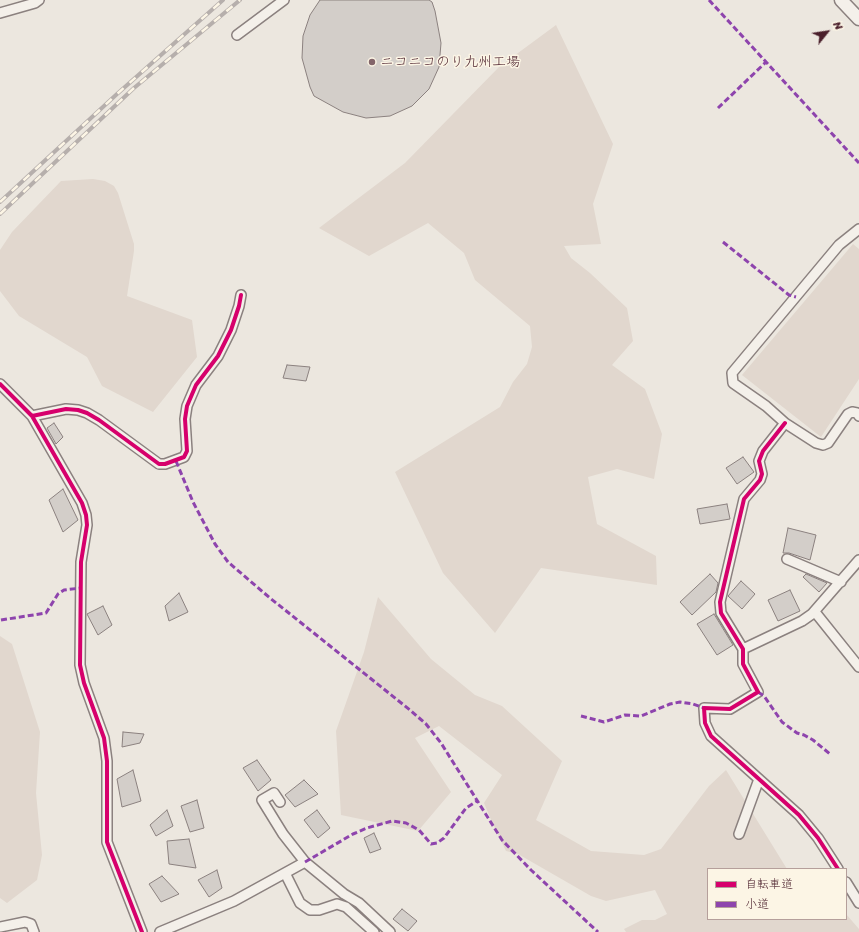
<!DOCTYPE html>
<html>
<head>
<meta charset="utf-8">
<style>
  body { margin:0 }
  #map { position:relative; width:859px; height:932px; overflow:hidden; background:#ece7df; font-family:Sriracha,"Klee One",sans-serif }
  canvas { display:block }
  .legend { position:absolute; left:707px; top:868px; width:140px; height:52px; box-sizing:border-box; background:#fcf5e5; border:1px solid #b59f9b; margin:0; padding:5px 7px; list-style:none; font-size:12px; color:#4a1f2b }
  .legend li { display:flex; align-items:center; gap:8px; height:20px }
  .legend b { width:20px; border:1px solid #b59f9b }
  .north { position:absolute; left:807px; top:12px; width:40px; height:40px; -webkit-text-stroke:3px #fcf5e5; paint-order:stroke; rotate:60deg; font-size:11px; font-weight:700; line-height:16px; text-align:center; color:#4a1f2b }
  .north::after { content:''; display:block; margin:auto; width:14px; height:18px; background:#4a1f2b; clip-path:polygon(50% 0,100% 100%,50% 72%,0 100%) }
</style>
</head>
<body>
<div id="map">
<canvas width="859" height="932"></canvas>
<ul class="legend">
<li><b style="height:5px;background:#d6006c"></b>自転車道</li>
<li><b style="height:5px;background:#8e44ad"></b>小道</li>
</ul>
<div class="north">N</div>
</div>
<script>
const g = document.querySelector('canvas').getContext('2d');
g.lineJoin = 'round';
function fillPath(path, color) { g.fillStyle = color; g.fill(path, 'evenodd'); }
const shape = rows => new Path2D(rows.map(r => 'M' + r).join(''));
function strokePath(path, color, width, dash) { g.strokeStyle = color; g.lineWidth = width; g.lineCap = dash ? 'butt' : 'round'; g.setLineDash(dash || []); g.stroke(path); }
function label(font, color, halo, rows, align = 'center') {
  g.font = font + ' Sriracha,"Klee One",sans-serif'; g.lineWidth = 3; g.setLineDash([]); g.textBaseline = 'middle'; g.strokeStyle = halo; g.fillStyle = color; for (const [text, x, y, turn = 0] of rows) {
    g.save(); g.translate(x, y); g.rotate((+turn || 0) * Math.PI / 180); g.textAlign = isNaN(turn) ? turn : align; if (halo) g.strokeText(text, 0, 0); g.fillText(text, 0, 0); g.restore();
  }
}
fillPath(shape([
  [556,25,613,144,593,204,601,244,564,246,571,258,590,273,627,308,633,341,612,365,645,389,662,434,654,479,617,469,588,477,597,524,656,556,657,585,541,568,495,633,443,573,395,472,500,407,513,382,527,364,532,347,530,326,475,280,464,253,428,223,369,256,319,228,405,163,499,67],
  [93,179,105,181,114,186,118,193,134,244,134,251,127,296,192,320,197,357,153,412,102,386,87,357,19,316,0,291,0,250,12,232,61,181],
  [853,244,859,249,859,379,821,437,742,375],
  [378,597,431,659,475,695,502,706,562,761,536,820,591,851,644,855,661,849,709,786,726,770,787,869,708,869,708,919,846,919,846,914,859,929,859,932,626,932,624,929,642,920,655,920,667,914,655,890,606,901,591,896,518,854,506,851,492,822,484,803,502,775,439,726,415,738,451,792,418,831,341,815,336,731,364,652],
  [0,636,12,644,40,732,36,793,42,855,37,880,7,903,0,898]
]), '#e1d7ce');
const building = shape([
  [320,0,429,0,432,2,435,11,441,43,439,67,429,89,412,106,390,116,366,118,343,112,314,96,310,87,302,58,303,36,310,15,320,0],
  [287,365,310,367,306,381,283,378,287,365],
  [54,423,63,437,56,444,47,428,54,423],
  [743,457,754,472,737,484,726,468,743,457],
  [63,489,78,520,63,532,49,500,63,489],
  [727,504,730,519,700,524,697,509,727,504],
  [788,528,816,535,810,560,789,553,783,553,788,528],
  [710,574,718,583,716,592,692,615,680,602,710,574],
  [806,574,827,583,819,592,803,577,806,574],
  [741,581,755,594,742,609,728,596,741,581],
  [790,590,800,611,778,621,768,600,790,590],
  [179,593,188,612,169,621,165,606,179,593],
  [103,606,112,625,98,635,87,614,103,606],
  [714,614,733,645,717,655,697,624,714,614],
  [123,732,144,734,140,743,122,747,123,732],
  [257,760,271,780,258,791,243,768,257,760],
  [133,770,141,801,122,807,117,779,133,770],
  [304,780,318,794,295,807,285,795,304,780],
  [197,800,204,828,190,832,181,806,197,800],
  [167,810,173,826,156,836,150,825,167,810],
  [317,810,330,828,318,838,304,820,317,810],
  [374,833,381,849,370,853,364,838,374,833],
  [189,839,196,868,169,864,167,841,189,839],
  [217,870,222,888,209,897,198,880,217,870],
  [162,876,179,894,161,902,149,884,162,876],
  [402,909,417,921,408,931,393,919,402,909]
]);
fillPath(building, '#d3cec9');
strokePath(building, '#8b817f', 1);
const street = shape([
  [0,13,35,3,39,0],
  [237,35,284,0],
  [859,229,839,245,732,373,733,383,766,406,785,423,816,443,823,445,828,443,848,414,852,412,857,413,859,416],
  [0,384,32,416,82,503,86,515,87,525,81,562,80,665,84,683,104,738,107,761,107,842,142,932],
  [32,416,66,409,78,410,87,413,99,420,159,464,165,464,184,457,187,451,185,419,187,406,196,385,218,356,231,330,239,306,241,295],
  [785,423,763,451,759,461,762,474,760,480,744,499,720,602,721,613,743,649,743,664,758,692,730,709,704,708,705,723,711,736,799,815,818,838,838,869],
  [787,559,841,582],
  [815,612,859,667],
  [743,649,802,621,812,614,859,560],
  [280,802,274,793,262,800,283,834,305,862,344,894,359,903,390,932],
  [739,834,759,779],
  [285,873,300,903,310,910,319,910,337,904,346,907,374,932],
  [846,882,859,903],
  [0,927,25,922,31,924,34,932],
  [160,932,234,901,305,862]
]);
const secondary = shape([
  [841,0,859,19]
]);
strokePath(street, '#8b817f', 12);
strokePath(secondary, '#8b817f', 15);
strokePath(street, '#f4f0ea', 9);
strokePath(secondary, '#f4f0ea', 12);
const rail = shape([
  [0,202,117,94,223,0],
  [0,214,134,88,240,0]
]);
strokePath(rail, '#b6afac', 4);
strokePath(rail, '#fcf5e5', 2.5, [8]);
strokePath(shape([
  [709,0,859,163],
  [718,108,766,62],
  [723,242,789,295,796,297],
  [176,461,193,502,215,544,228,562,270,598,410,710,426,724,441,743,502,840,531,870,598,932],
  [1,620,46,613,58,594,64,590,81,588],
  [758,692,764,696,782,722,797,733,804,735,813,740,830,754],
  [581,716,604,722,625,715,641,716,670,704,680,702,693,704,704,708],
  [305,862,353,834,367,828,392,821,406,823,419,830,431,844,437,843,444,838,466,808,477,801]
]), '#8e44ad', 3, [6, 3]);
strokePath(shape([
  [0,384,32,416,82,503,86,515,87,525,81,562,80,665,84,683,104,738,107,761,107,842,142,932],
  [32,416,66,409,78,410,87,413,99,420,159,464,165,464,184,457,187,451,185,419,187,406,196,385,218,356,231,330,239,306,241,295],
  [785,423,763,451,759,461,762,474,760,480,744,499,720,602,721,613,743,649,743,664,758,692,730,709,704,708,705,723,711,736,799,815,818,838,838,869]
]), '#d6006c', 4);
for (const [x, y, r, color] of [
  [372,62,4,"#83656a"]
]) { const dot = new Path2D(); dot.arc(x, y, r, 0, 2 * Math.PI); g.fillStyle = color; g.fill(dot); strokePath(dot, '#fcf5e5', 1.5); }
label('14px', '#4a1f2b', '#fcf5e5', [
  ["ニコニコのり九州工場",380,62]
], 'left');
</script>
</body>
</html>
